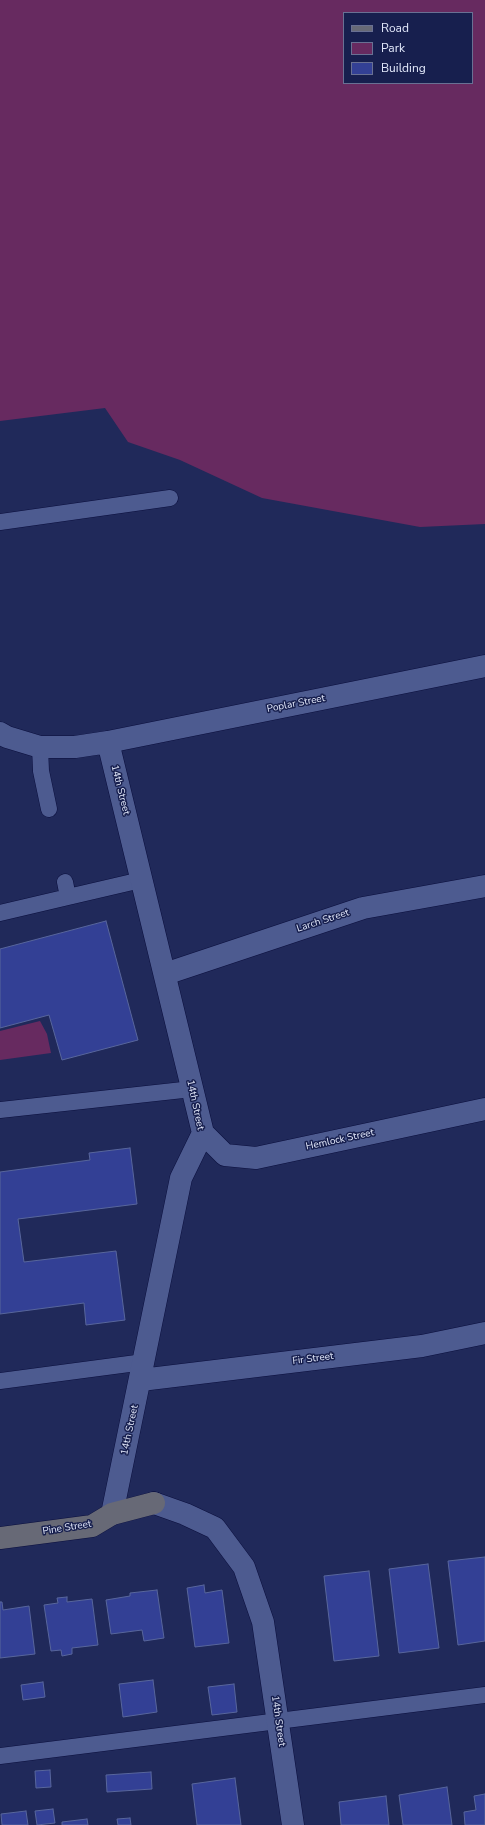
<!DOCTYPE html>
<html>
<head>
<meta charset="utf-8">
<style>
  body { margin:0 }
  #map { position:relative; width:485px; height:1825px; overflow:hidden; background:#20295a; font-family:"Nunito Sans",sans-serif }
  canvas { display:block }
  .legend { position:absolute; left:343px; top:12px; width:130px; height:72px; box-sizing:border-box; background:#171f4e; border:1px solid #697093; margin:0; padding:5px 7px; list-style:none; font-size:12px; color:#e3e9fb }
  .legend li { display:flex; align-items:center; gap:8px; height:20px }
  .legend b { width:20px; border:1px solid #697093 }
</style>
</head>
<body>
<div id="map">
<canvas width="485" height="1825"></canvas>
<ul class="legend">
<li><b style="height:5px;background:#676976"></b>Road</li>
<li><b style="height:11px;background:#672a60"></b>Park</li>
<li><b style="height:11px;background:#334095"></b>Building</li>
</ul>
</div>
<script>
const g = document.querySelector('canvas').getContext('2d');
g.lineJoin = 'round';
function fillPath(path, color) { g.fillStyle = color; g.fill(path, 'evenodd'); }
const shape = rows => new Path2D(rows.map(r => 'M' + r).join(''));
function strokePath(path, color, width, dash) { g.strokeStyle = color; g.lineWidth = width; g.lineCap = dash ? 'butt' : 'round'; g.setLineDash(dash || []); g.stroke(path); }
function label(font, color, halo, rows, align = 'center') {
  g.font = font + ' "Nunito Sans",sans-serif'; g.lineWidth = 3; g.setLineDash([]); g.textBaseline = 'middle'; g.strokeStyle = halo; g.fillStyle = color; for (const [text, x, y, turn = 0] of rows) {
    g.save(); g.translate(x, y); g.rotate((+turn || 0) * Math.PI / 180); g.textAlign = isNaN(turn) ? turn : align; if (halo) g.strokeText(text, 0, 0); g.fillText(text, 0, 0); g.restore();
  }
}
fillPath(shape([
  [0,0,485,0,485,524,420,527,262,498,180,460,128,442,105,408,0,421],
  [344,13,472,13,472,83,344,83],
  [40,1021,47,1034,51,1053,0,1060,0,1031]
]), '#672a60');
const building = shape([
  [106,921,138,1040,62,1060,49,1015,0,1028,0,949,106,921],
  [130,1148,137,1204,18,1219,24,1262,116,1251,125,1320,86,1325,84,1303,0,1314,0,1172,90,1160,89,1153,130,1148],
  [485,1557,485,1641,458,1645,448,1561,485,1557],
  [428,1564,439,1648,399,1653,389,1569,428,1564],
  [369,1571,379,1656,334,1661,324,1576,369,1571],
  [204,1585,205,1593,222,1590,229,1643,195,1647,187,1588,204,1585],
  [157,1590,164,1638,144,1641,142,1630,111,1634,106,1600,130,1596,130,1593,157,1590],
  [67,1597,67,1602,92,1599,98,1645,72,1648,72,1654,62,1656,61,1650,51,1651,44,1605,58,1603,57,1598,67,1597],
  [0,1602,2,1602,3,1610,29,1606,35,1654,0,1658,0,1602],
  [153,1680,157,1712,123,1717,119,1684,153,1680],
  [43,1682,45,1697,23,1700,21,1685,43,1682],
  [234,1684,237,1712,212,1715,208,1687,234,1684],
  [50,1770,51,1787,36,1788,35,1771,50,1770],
  [151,1772,152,1789,107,1792,106,1775,151,1772],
  [235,1778,241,1825,197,1825,192,1784,235,1778],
  [447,1787,452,1825,403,1825,399,1795,447,1787],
  [485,1794,485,1825,465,1825,464,1812,476,1810,474,1796,485,1794],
  [386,1796,389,1825,341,1825,339,1802,386,1796],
  [53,1809,55,1823,37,1825,35,1811,53,1809],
  [26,1811,28,1825,2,1825,1,1814,26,1811],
  [130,1818,131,1825,118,1825,117,1819,130,1818],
  [87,1819,88,1825,62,1825,62,1822,87,1819]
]);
fillPath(building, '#334095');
strokePath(building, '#58669c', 1);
const lane = shape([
  [0,522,170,498],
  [40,747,41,771,49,809],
  [65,882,68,897,141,880],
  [0,913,68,897],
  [0,1110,192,1089],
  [0,1381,144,1362],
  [0,1756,485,1695]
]);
const street = shape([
  [0,733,7,737,40,747,75,747,108,742,485,666],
  [108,742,203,1133,181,1178,112,1514],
  [165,974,363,908,485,886],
  [203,1133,225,1155,256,1158,485,1109],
  [141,1380,422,1346,485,1333],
  [154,1503,185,1514,215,1528,244,1567,263,1622,293,1825]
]);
const secondary = shape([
  [0,1538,92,1526,112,1514,154,1503]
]);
strokePath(lane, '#0b0f3d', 17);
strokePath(street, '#0b0f3d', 23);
strokePath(secondary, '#0b0f3d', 23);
strokePath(lane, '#4d5b90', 16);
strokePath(street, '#4d5b90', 22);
strokePath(secondary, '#676976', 22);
label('10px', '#e3e9fb', '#171f4e', [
  ["Poplar Street",296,704,-11],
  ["14th Street",120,790,76],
  ["Larch Street",323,921,-18],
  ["14th Street",195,1105,78],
  ["Hemlock Street",340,1140,-12],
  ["Fir Street",313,1359,-7],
  ["14th Street",130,1430,-78],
  ["Pine Street",67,1528,-9],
  ["14th Street",278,1721,82]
]);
</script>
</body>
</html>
